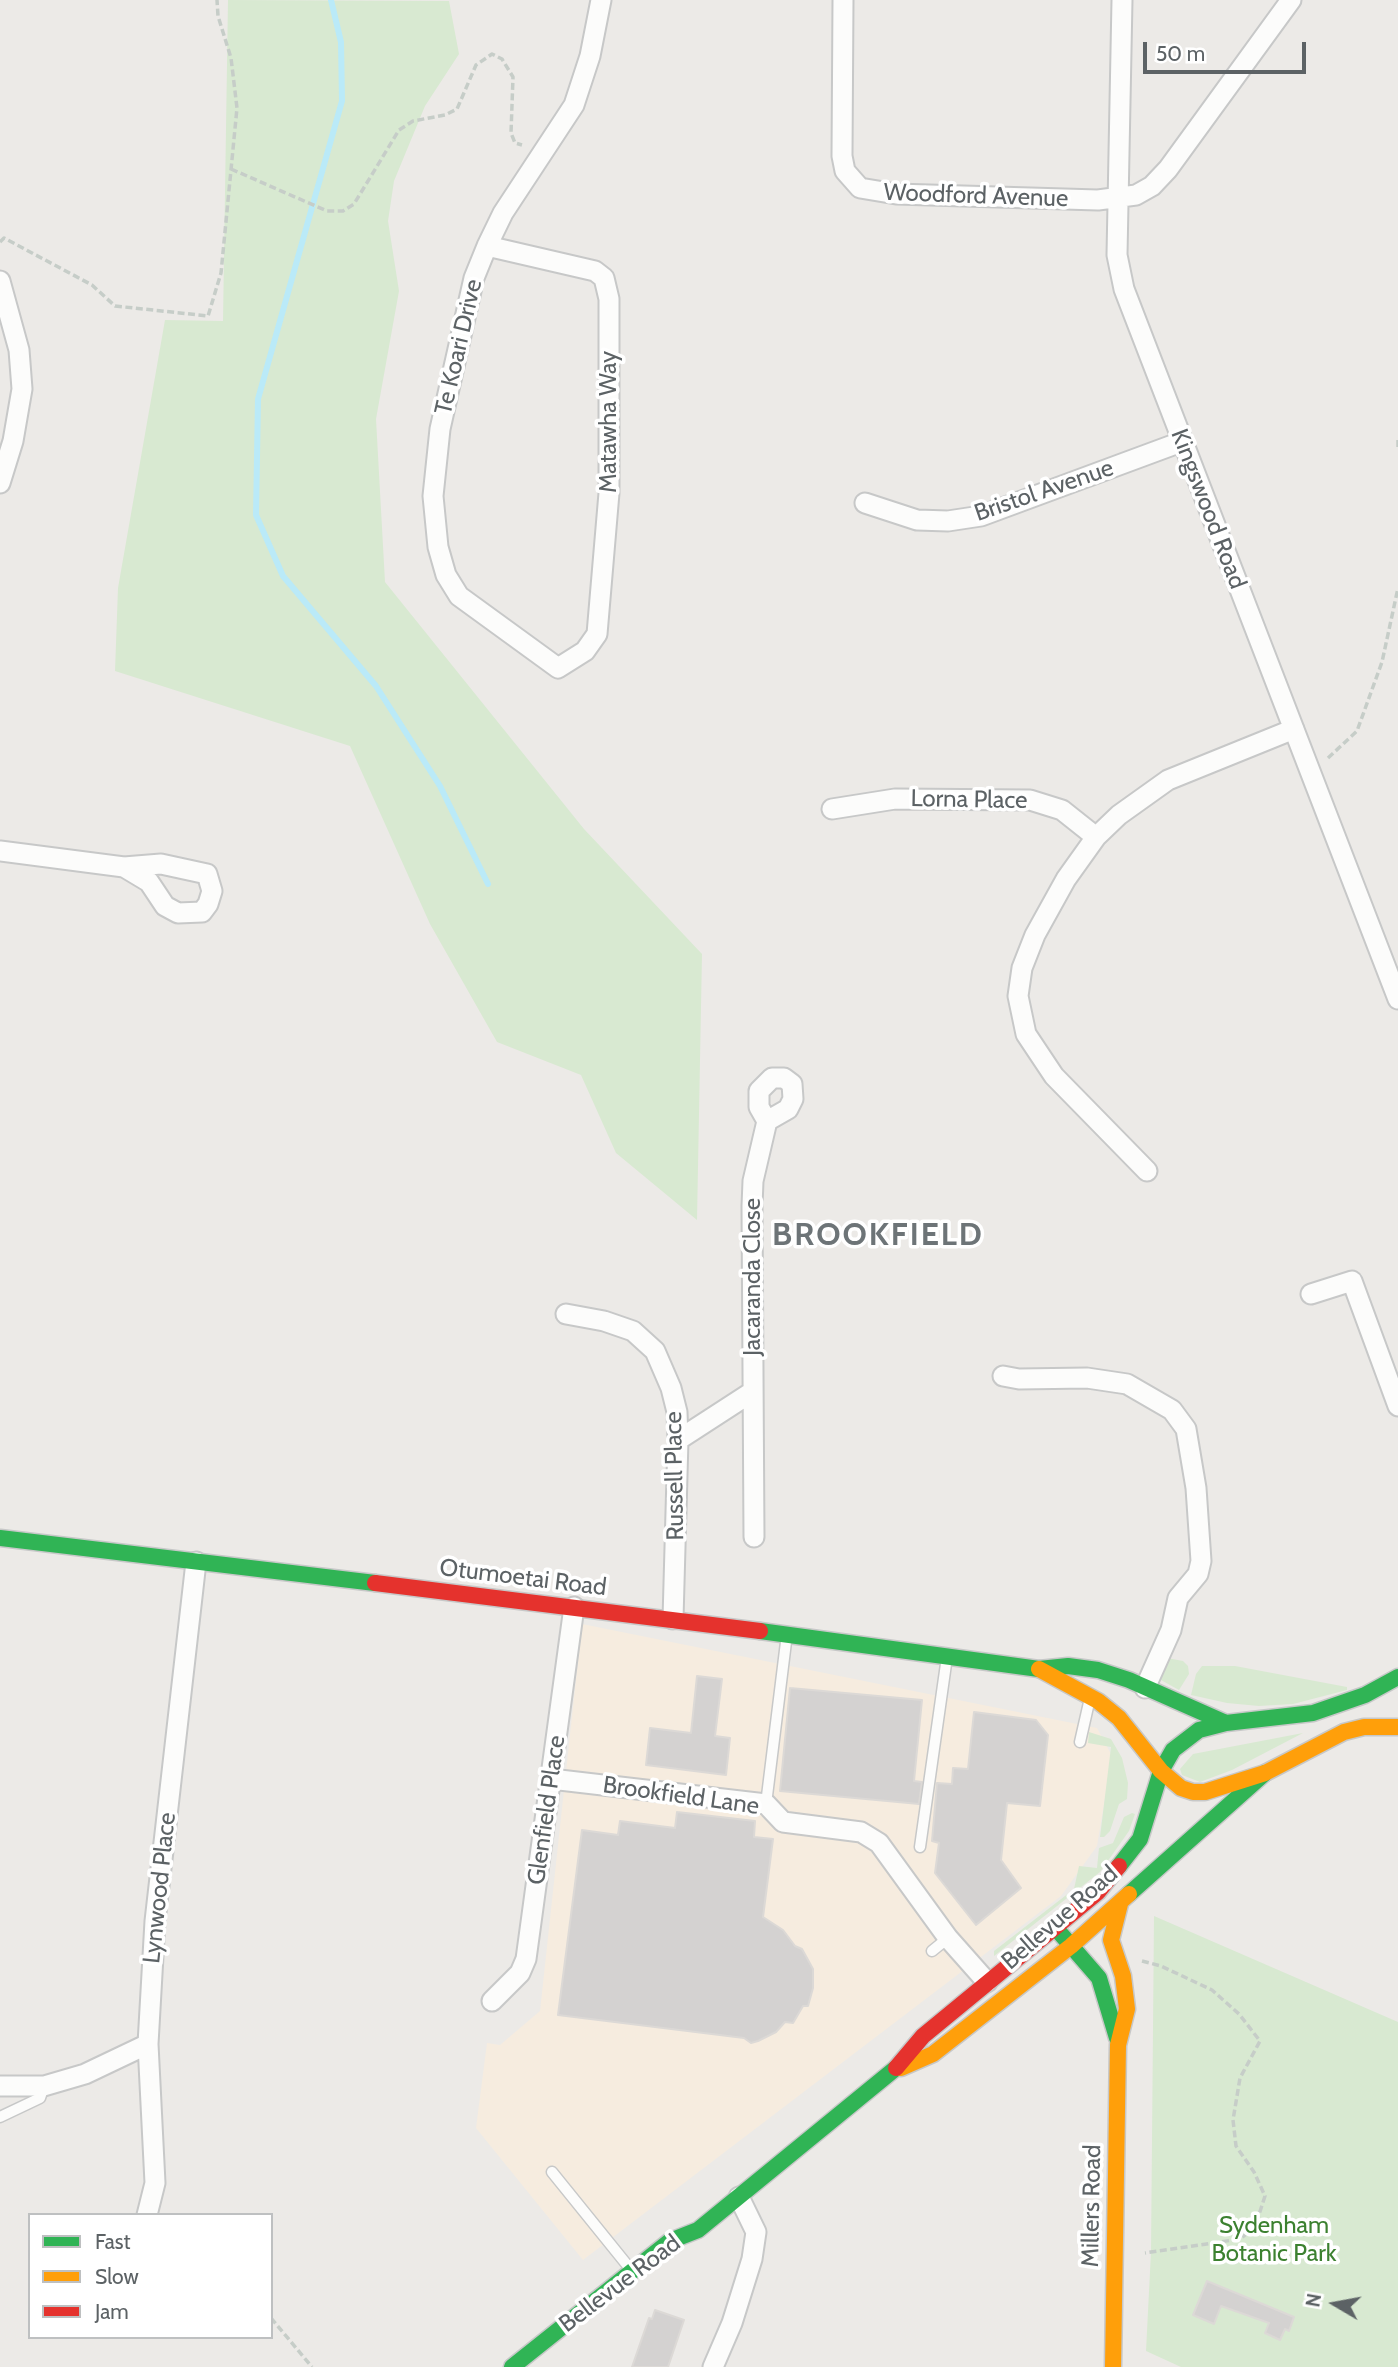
<!DOCTYPE html>
<html>
<head>
<meta charset="utf-8">
<style>
  body { margin:0 }
  #map { position:relative; width:1398px; height:2367px; overflow:hidden; background:#eceae7; font-family:Cabin,sans-serif }
  canvas { display:block }
  .legend { position:absolute; left:28px; top:2213px; width:245px; height:126px; box-sizing:border-box; background:#fff; border:2px solid #bec0c1; margin:0; padding:9px 12px; list-style:none; font-size:21px; color:#5c6265 }
  .legend li { display:flex; align-items:center; gap:14px; height:35px }
  .legend b { width:35px; border:2px solid #bec0c1 }
  .north { position:absolute; left:1300px; top:2269px; width:70px; height:70px; -webkit-text-stroke:5px #fff; paint-order:stroke; rotate:280deg; font-size:19px; font-weight:700; line-height:28px; text-align:center; color:#5c6265 }
  .north::after { content:''; display:block; margin:auto; width:24px; height:32px; background:#5c6265; clip-path:polygon(50% 0,100% 100%,50% 72%,0 100%) }
  .scale { position:absolute; left:1143px; top:42px; width:163px; height:32px; box-sizing:border-box; border:4px solid #5c6265; border-top:0; padding-left:9px; font-size:21px; line-height:24px; white-space:nowrap; color:#5c6265; -webkit-text-stroke:5px #fff; paint-order:stroke }
</style>
</head>
<body>
<div id="map">
<canvas width="1398" height="2367"></canvas>
<ul class="legend">
<li><b style="height:9px;background:#30b455"></b>Fast</li>
<li><b style="height:9px;background:#ff9f0a"></b>Slow</li>
<li><b style="height:9px;background:#e5322d"></b>Jam</li>
</ul>
<div class="north">N</div>
<div class="scale">50 m</div>
</div>
<script>
const g = document.querySelector('canvas').getContext('2d');
g.lineJoin = 'round';
function fillPath(path, color) { g.fillStyle = color; g.fill(path, 'evenodd'); }
const shape = rows => new Path2D(rows.map(r => 'M' + r).join(''));
function strokePath(path, color, width, dash) { g.strokeStyle = color; g.lineWidth = width; g.lineCap = dash ? 'butt' : 'round'; g.setLineDash(dash || []); g.stroke(path); }
function label(font, color, halo, rows, align = 'center') {
  g.font = font + ' Cabin,sans-serif'; g.lineWidth = 7; g.setLineDash([]); g.textBaseline = 'middle'; g.strokeStyle = halo; g.fillStyle = color; for (const [text, x, y, turn = 0] of rows) {
    g.save(); g.translate(x, y); g.rotate((+turn || 0) * Math.PI / 180); g.textAlign = isNaN(turn) ? turn : align; if (halo) g.strokeText(text, 0, 0); g.fillText(text, 0, 0); g.restore();
  }
}
fillPath(shape([
  [582,1624,1097,1728,1112,1756,1097,1846,1061,1896,583,2260,476,2128,487,2043,500,2045,540,2011]
]), '#f6ecdf');
fillPath(shape([
  [228,0,449,1,459,54,425,106,394,181,388,221,399,291,376,419,385,582,584,829,702,954,697,1220,616,1153,581,1075,497,1042,430,924,350,746,115,671,118,588,165,320,223,321],
  [1167,1658,1183,1661,1188,1666,1189,1674,1179,1690,1161,1680],
  [1202,1666,1235,1666,1347,1687,1347,1690,1293,1704,1259,1706,1227,1703,1191,1695,1196,1674],
  [1089,1732,1111,1739,1122,1758,1128,1783,1127,1799,1119,1804,1110,1831,1104,1837,1100,1837,1111,1747,1088,1743],
  [1303,1733,1232,1770,1200,1782,1182,1775,1180,1769,1193,1754],
  [1132,1813,1135,1814,1129,1831,1100,1872,994,1956,994,1951,1074,1889,1079,1866,1097,1868,1099,1848,1113,1843,1124,1817],
  [1154,1916,1398,2022,1398,2367,1181,2367,1146,2351,1151,2252]
]), '#d8e9d1');
strokePath(shape([
  [331,0,341,42,342,101,258,399,256,515,283,576,376,686,440,786,488,884]
]), '#baeaf8', 6);
const building = shape([
  [697,1676,722,1679,715,1736,730,1738,726,1775,646,1765,650,1728,691,1733,697,1676],
  [790,1688,922,1700,914,1781,922,1782,919,1804,780,1791,790,1688],
  [974,1712,1036,1720,1048,1735,1040,1806,1007,1803,1001,1860,1021,1888,976,1925,935,1873,939,1843,932,1841,937,1783,952,1784,953,1768,968,1769,974,1712],
  [677,1812,755,1821,754,1837,773,1839,763,1917,783,1930,795,1946,802,1949,813,1969,813,1988,808,2006,803,2006,793,2023,785,2022,776,2032,758,2041,751,2043,744,2038,558,2015,582,1830,618,1835,620,1821,675,1828,677,1812],
  [1207,2281,1294,2317,1289,2331,1285,2329,1280,2340,1265,2333,1269,2323,1221,2306,1214,2324,1193,2315,1207,2281],
  [655,2310,684,2320,668,2367,632,2367,649,2318,652,2319,655,2310]
]);
fillPath(building, '#d4d2d1');
strokePath(building, '#dcd9d6', 2);
const lane = shape([
  [1080,1742,1090,1698],
  [766,1804,787,1634],
  [920,1847,947,1657],
  [932,1951,948,1938],
  [0,2117,40,2098,44,2086],
  [552,2172,632,2271]
]);
const street = shape([
  [843,0,842,156,845,171,860,188,896,194,1098,200,1136,195,1152,186,1168,169,1291,0],
  [1122,0,1117,255,1124,289,1398,999],
  [487,246,595,271,604,278,609,299,609,493,597,634,585,651,558,668,459,596,446,575,438,547,433,496,440,429,474,278,487,246,503,213,574,105,590,56,601,0],
  [0,281,19,350,22,389,13,441,0,483],
  [865,503,917,520,948,521,981,516,1181,442],
  [832,809,895,799,1030,800,1062,810,1096,837],
  [0,851,124,867,161,864,207,874,212,891,208,904,202,912,178,913,165,906,149,882,124,867],
  [1147,1171,1054,1076,1026,1034,1018,996,1022,968,1035,935,1066,879,1096,837,1119,815,1168,780,1294,729],
  [1311,1294,1352,1281,1398,1406],
  [566,1314,604,1321,633,1331,655,1351,671,1388,677,1412,678,1440,673,1619],
  [1003,1376,1019,1379,1087,1378,1127,1384,1172,1410,1186,1429,1196,1488,1201,1561,1198,1574,1178,1598,1171,1630,1145,1688],
  [678,1440,752,1392],
  [754,1537,752,1206,753,1181,767,1121,759,1107,759,1091,772,1078,784,1078,792,1084,793,1099,788,1109,767,1121],
  [551,1779,766,1804,783,1822,861,1832,879,1843,948,1938,987,1982],
  [492,2001,520,1973,526,1959,574,1607],
  [0,2086,44,2086,85,2074,148,2044],
  [147,2215,155,2183,148,2044,155,1921,196,1562],
  [713,2367,732,2323,752,2259,756,2232,739,2197]
]);
const fast = shape([
  [0,1538,375,1583],
  [760,1631,1039,1669,1068,1666,1098,1670,1129,1680,1226,1723,1313,1713,1365,1695,1398,1677],
  [1119,1866,1140,1839,1161,1771,1173,1750,1199,1730,1226,1723],
  [1129,1894,1265,1773],
  [1060,1933,1099,1978,1117,2038],
  [512,2367,670,2241,698,2230,896,2068]
]);
const slow = shape([
  [1039,1669,1098,1701,1119,1718,1161,1771,1181,1788,1193,1792,1205,1792,1265,1773,1344,1732,1364,1727,1398,1727],
  [901,2068,933,2054,1071,1946,1129,1894],
  [1113,2367,1118,2045,1127,2009,1123,1976,1111,1940,1120,1904]
]);
const jam = shape([
  [375,1583,760,1631],
  [896,2068,923,2036,1098,1892,1119,1866]
]);
strokePath(lane, '#c7c8c8', 13);
strokePath(street, '#c7c8c8', 23);
strokePath(fast, '#c7c8c8', 19);
strokePath(slow, '#c7c8c8', 19);
strokePath(jam, '#c7c8c8', 19);
strokePath(shape([
  [231,169,327,211,343,211,354,204,399,130,413,121,445,115,457,109,476,65,492,54,502,59,513,77,511,133,515,143,522,145],
  [0,242,4,238,92,285,115,306,208,316,221,273,237,108,231,58,218,16,217,0],
  [1398,440,1398,447],
  [1328,758,1357,731,1382,662,1398,588],
  [1142,1961,1161,1966,1212,1990,1239,2014,1260,2041,1240,2078,1233,2120,1236,2146,1254,2172,1265,2196,1255,2227,1240,2239,1145,2253],
  [271,2318,312,2367]
]), '#c6cdc8', 3.5, [7, 3.5]);
strokePath(lane, '#fcfcfb', 10);
strokePath(street, '#fcfcfb', 19);
strokePath(fast, '#30b455', 16);
strokePath(slow, '#ff9f0a', 16);
strokePath(jam, '#e5322d', 16);
label('24px', '#5c6265', '#fff', [
  ["Woodford Avenue",976,196,2],
  ["Te Koari Drive",459,347,-77],
  ["Matawha Way",609,422,-90],
  ["Bristol Avenue",1044,491,-19],
  ["Kingswood Road",1208,509,69],
  ["Lorna Place",969,800,1],
  ["Jacaranda Close",753,1277,-90],
  ["Russell Place",675,1476,-91],
  ["Otumoetai Road",523,1578,7],
  ["Brookfield Lane",681,1796,8],
  ["Glenfield Place",547,1810,-82],
  ["Lynwood Place",160,1888,-84],
  ["Bellevue Road",1060,1918,-41],
  ["Millers Road",1092,2206,-89],
  ["Bellevue Road",620,2284,-37]
]);
label('24px', '#3c8130', '#fff', [
  ["Sydenham",1274,2226],
  ["Botanic Park",1274,2254]
]);
g.letterSpacing = '2px';
label('bold 32px', '#6d7477', '#fff', [
  ["BROOKFIELD",878,1236]
]);
g.letterSpacing = '0px';
</script>
</body>
</html>
